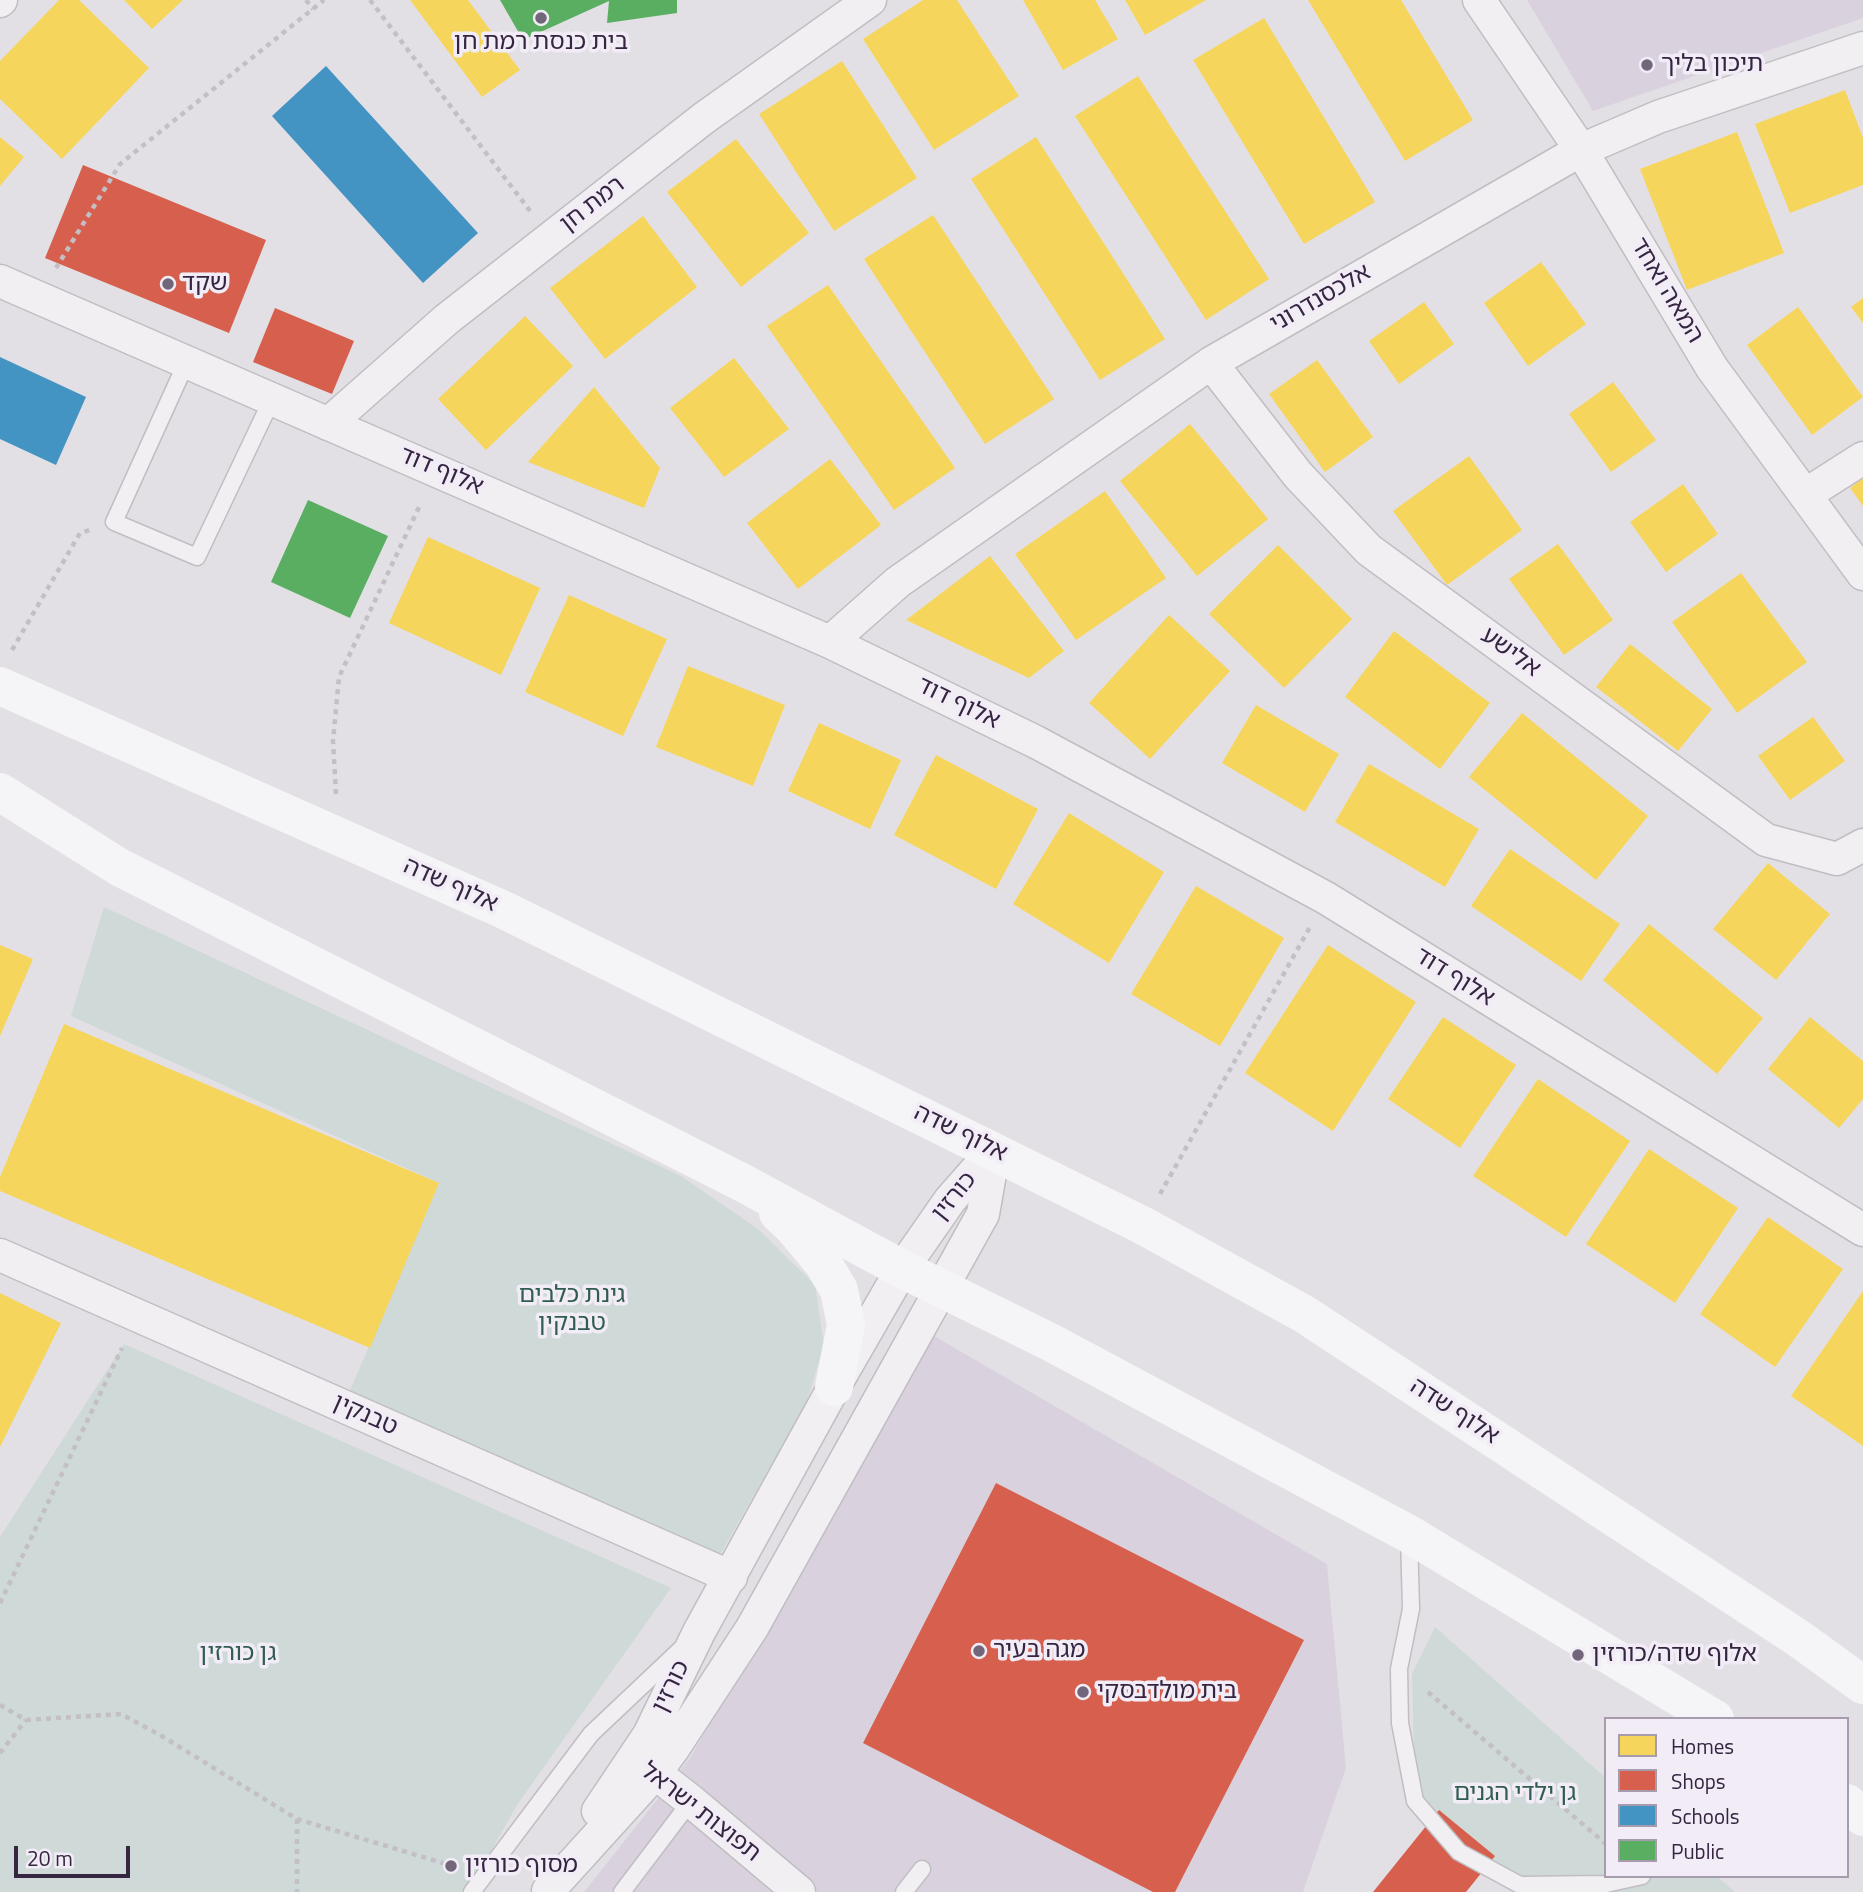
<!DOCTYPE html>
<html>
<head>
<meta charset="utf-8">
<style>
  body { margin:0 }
  #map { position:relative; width:1863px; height:1892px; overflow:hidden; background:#e3e0e5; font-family:"Titillium Web",sans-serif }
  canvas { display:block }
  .legend { position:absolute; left:1604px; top:1717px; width:245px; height:161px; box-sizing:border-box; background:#f1ecf6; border:2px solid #a69cad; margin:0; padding:9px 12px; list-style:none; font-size:21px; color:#352540 }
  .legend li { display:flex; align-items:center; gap:14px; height:35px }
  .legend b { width:35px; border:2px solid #a69cad }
  .scale { position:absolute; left:14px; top:1846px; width:116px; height:32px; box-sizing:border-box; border:4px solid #352540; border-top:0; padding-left:9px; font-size:21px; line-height:24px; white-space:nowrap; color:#352540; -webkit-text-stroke:5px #f1ecf6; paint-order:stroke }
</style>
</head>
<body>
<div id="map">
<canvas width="1863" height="1892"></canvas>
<ul class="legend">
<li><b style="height:19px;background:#f6d55c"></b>Homes</li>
<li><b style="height:19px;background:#d6604d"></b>Shops</li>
<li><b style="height:19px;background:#4393c3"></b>Schools</li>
<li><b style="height:19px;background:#5aae61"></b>Public</li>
</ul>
<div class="scale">20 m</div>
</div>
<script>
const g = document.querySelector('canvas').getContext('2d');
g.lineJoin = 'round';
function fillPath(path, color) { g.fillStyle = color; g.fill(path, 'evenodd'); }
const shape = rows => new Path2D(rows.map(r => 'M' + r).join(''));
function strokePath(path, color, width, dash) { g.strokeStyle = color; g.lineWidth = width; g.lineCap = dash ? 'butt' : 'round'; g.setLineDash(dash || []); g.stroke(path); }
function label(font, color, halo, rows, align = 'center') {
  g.font = font + ' "Titillium Web","Noto Sans Hebrew",sans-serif'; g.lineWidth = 7; g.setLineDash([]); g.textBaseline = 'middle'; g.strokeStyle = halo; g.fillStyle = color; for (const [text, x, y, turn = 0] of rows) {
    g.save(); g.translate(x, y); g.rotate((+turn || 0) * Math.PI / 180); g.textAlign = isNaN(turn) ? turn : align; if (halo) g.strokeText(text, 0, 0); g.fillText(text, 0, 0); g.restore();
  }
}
fillPath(shape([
  [1527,0,1863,0,1863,18,1593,111],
  [934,1336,1327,1564,1346,1768,1303,1892,584,1892,690,1758]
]), '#d9d2de');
fillPath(shape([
  [104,907,681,1176,758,1229,815,1285,824,1345,806,1404,718,1558,348,1395,439,1183,71,1016],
  [124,1344,671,1588,517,1805,468,1892,0,1892,0,1537],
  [1435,1627,1606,1778,1606,1876,1717,1876,1735,1892,1516,1892,1415,1801,1412,1674]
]), '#ced9d8');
fillPath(shape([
  [59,0,79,0,149,68,62,159,0,99,0,61],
  [124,0,183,0,152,29],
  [410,0,468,0,520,70,482,97],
  [923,0,957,0,1019,96,934,150,863,39],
  [1023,0,1095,0,1118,39,1063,70],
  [1125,0,1206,0,1145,35],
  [1308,0,1401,0,1473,120,1405,161],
  [1264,18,1375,202,1304,244,1193,60],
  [842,61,917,178,834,231,759,114],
  [1138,76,1269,279,1206,320,1075,116],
  [1845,90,1863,138,1863,185,1790,213,1755,124],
  [1737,132,1784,253,1687,290,1640,169],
  [0,137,24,157,0,186],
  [1036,137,1165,339,1100,380,971,179],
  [736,139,809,233,741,287,667,192],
  [933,215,1054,399,985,444,864,259],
  [643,216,697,287,605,359,550,288],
  [1541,262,1586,324,1528,366,1484,303],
  [828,285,955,468,894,510,767,326],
  [1863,298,1863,323,1851,307],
  [1424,302,1454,344,1399,384,1369,341],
  [1798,307,1863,397,1812,435,1747,345],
  [525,316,573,366,486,450,438,399],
  [734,358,789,429,724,477,670,408],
  [1317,360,1373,437,1325,472,1269,394],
  [1613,382,1656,440,1611,472,1569,414],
  [594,387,660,468,644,508,528,462],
  [1190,424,1268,519,1197,576,1120,481],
  [1469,456,1522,530,1447,585,1393,511],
  [830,459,881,525,798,589,747,523],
  [1863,478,1863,506,1850,488],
  [1683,484,1718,534,1666,572,1630,522],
  [1105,491,1166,578,1076,640,1015,554],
  [428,537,540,588,501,675,389,623],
  [1558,544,1613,620,1564,655,1509,579],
  [1278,545,1352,619,1284,688,1209,614],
  [990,556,1064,651,1029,678,906,620],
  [1741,573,1807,662,1737,713,1672,622],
  [569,595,667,639,623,736,525,692],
  [1169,615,1230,671,1150,759,1089,703],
  [1394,631,1490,703,1440,769,1345,697],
  [1630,644,1712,709,1678,751,1596,687],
  [688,666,785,705,753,786,656,747],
  [1256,705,1339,754,1305,812,1222,763],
  [1522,713,1648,816,1596,880,1469,777],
  [1813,717,1845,761,1790,800,1758,756],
  [819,723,901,760,870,829,788,791],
  [936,755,1038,809,996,889,894,835],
  [1369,764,1479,829,1445,887,1335,822],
  [1069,813,1164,872,1109,963,1013,904],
  [1510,849,1620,924,1581,981,1471,906],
  [1768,863,1830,914,1776,980,1713,929],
  [1196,886,1284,938,1220,1046,1131,994],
  [1649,924,1763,1018,1717,1074,1603,980],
  [0,945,33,959,0,1036],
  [1328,945,1416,1002,1333,1131,1245,1073],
  [1443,1017,1516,1065,1460,1148,1388,1099],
  [1810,1017,1863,1061,1863,1099,1839,1128,1768,1069],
  [64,1024,439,1183,370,1348,0,1191,0,1177],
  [1538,1079,1630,1141,1566,1237,1473,1176],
  [1649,1149,1738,1208,1675,1303,1586,1244],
  [1768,1217,1843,1269,1775,1367,1700,1314],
  [1863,1291,1863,1446,1791,1396],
  [0,1293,61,1323,0,1447]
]), '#f6d55c');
fillPath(shape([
  [83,165,266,240,229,333,45,258],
  [275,308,354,341,332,394,253,362],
  [996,1483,1304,1640,1175,1892,1153,1892,863,1743],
  [1439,1810,1495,1856,1466,1892,1373,1892]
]), '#d6604d');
fillPath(shape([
  [326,66,478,233,423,283,272,116],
  [0,357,86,397,56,465,0,439]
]), '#4393c3');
fillPath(shape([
  [500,0,677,0,677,13,607,23,609,1,523,40],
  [308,500,388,536,350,618,271,582]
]), '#5aae61');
const lane = shape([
  [187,361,114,522,197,557,272,399],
  [1409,1536,1411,1609,1399,1669,1400,1723,1415,1801,1459,1852,1520,1885,1606,1884,1642,1876],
  [472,1892,591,1734,682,1648],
  [622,1892,691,1801],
  [904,1892,922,1869]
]);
const street = shape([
  [1479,0,1581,150,1712,368,1863,574],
  [0,1,1,0],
  [0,281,830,642,1036,742,1326,898,1863,1230],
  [1211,363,1298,475,1369,550,1766,840,1837,859,1863,845],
  [328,424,447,319,704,118,870,0],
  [1805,495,1863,458],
  [830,642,898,582,1211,363,1581,150,1658,117,1863,48],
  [0,1255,731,1577],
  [637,1762,655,1773,691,1801,799,1892],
  [598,1811,649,1735,699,1632,834,1387,902,1269,950,1200,993,1151],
  [548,1891,655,1773,673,1749,752,1628,983,1214,994,1151]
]);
strokePath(lane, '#c0bdc3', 19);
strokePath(street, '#c0bdc3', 35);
strokePath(shape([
  [306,0,313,9],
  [370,0,530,211],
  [56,268,120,164,324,0],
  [12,650,80,533,90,530],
  [336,794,333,741,339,677,421,503],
  [1160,1194,1310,927],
  [0,1603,122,1348],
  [1428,1692,1606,1844],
  [0,1705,26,1720,121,1714,160,1735,297,1819,456,1867],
  [0,1753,26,1720],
  [297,1819,297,1892]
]), '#c3bfc5', 4.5, [5, 5]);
strokePath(lane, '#f1eff2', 16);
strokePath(street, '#f1eff2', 32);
strokePath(shape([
  [0,686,504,910,1142,1225,1304,1314,1798,1638,1863,1685],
  [0,792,119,867,745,1184,902,1269,1050,1342,1409,1534,1715,1719],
  [778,1213,793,1227,823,1263,839,1290,846,1325,834,1387],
  [1847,1803,1863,1817]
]), '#f5f4f6', 38);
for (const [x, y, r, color] of [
  [541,18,7,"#72667a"],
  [1647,65,7,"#72667a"],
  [168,284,7,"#72667a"],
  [979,1651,7,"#72667a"],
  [1578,1655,7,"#72667a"],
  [1083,1692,7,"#72667a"],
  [451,1866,7,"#72667a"]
]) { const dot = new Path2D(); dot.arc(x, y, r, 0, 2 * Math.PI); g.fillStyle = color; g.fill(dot); strokePath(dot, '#f1ecf6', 2.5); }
label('24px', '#352540', '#f1ecf6', [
  ["בית כנסת רמת חן",541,43,"center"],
  ["תיכון בליך",1661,65],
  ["שקד",182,284],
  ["מגה בעיר",993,1651],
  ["אלוף שדה/כורזין",1592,1655],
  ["בית מולדבסקי",1097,1692],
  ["מסוף כורזין",465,1866]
], 'left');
label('24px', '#352540', '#f1ecf6', [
  ["רמת חן",593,205,-38],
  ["המאה ואחד",1666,291,59],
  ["אלכסנדרוני",1321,299,-30],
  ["אלוף דוד",441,472,23],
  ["אלישע",1510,653,36],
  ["אלוף דוד",958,704,26],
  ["אלוף שדה",450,886,24],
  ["אלוף דוד",1454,978,32],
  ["אלוף שדה",960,1134,26],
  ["כורזין",955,1197,-51],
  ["אלוף שדה",1454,1412,33],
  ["טבנקין",365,1416,24],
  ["כורזין",672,1687,-64],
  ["תפוצות ישראל",700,1813,38]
]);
label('24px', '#315c53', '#f1ecf6', [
  ["גינת כלבים",572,1296],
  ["טבנקין",572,1324],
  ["גן כורזין",238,1654],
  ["גן ילדי הגנים",1515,1794]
]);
</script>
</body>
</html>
